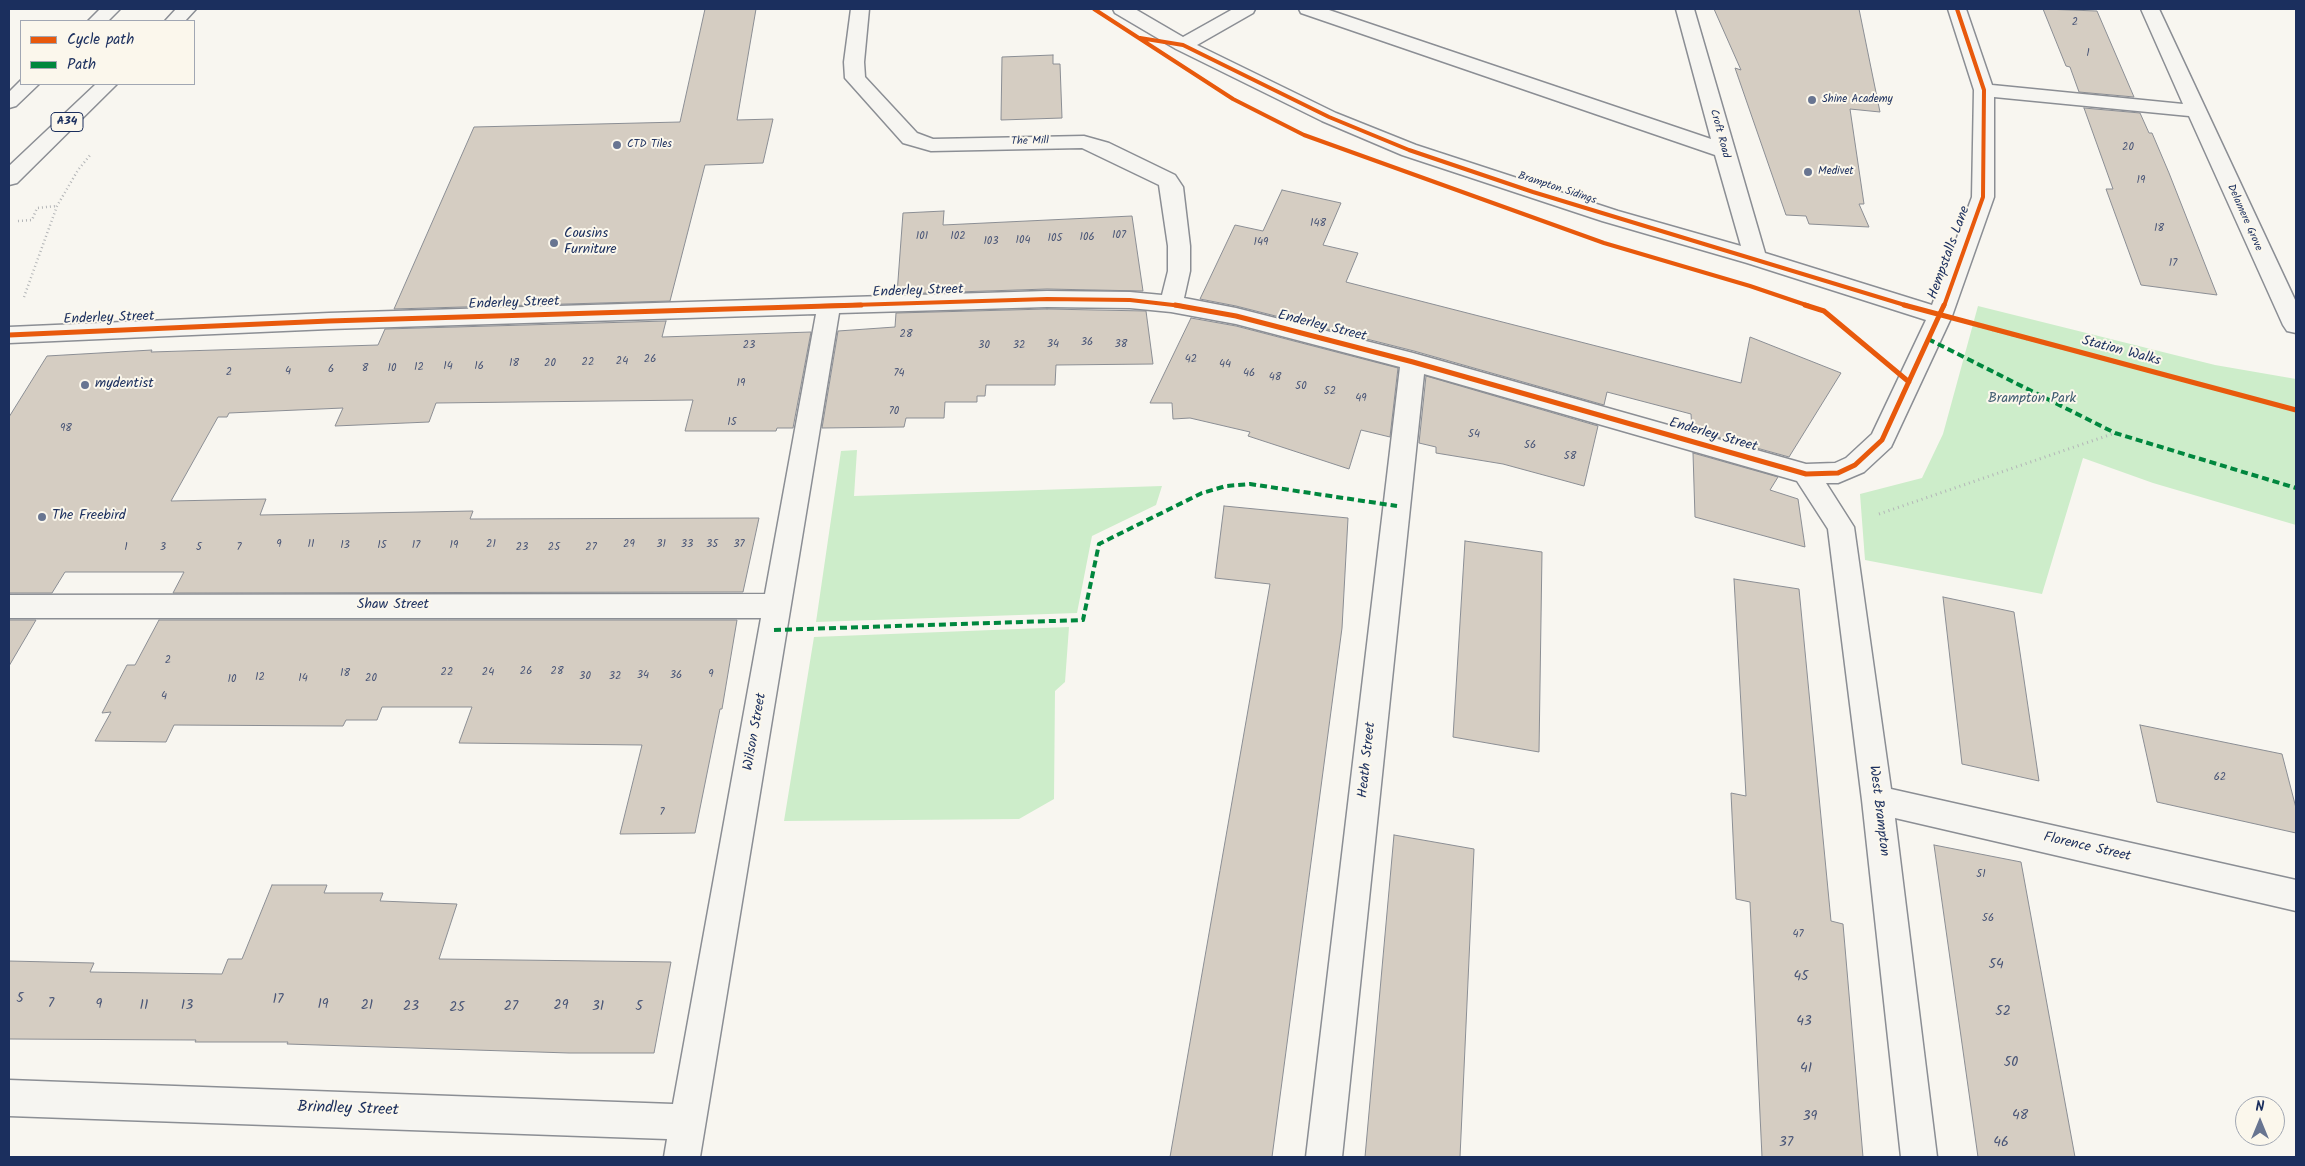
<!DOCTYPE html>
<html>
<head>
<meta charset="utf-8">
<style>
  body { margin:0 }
  #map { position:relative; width:2305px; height:1166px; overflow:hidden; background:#f8f6f0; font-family:Kalam,sans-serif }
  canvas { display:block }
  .frame { position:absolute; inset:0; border:10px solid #1b2f5e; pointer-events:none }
  .legend { position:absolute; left:20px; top:20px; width:175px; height:65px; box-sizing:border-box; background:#fbf7ec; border:1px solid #a1a7b3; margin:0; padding:6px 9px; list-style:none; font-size:15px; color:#1b2f5e }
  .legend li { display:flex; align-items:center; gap:10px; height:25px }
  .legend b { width:25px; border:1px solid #a1a7b3 }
  .north { position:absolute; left:2235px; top:1096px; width:50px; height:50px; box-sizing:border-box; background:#fbf7ec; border:1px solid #a1a7b3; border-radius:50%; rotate:0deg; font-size:14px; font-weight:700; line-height:20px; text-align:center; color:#1b2f5e }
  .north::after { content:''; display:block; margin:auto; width:18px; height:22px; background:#687591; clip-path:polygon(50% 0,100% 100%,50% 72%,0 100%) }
</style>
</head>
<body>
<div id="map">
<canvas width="2305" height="1166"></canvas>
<div class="frame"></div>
<ul class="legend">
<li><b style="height:6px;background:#e8590c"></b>Cycle path</li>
<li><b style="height:6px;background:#00873e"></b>Path</li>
</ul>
<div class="north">N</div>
</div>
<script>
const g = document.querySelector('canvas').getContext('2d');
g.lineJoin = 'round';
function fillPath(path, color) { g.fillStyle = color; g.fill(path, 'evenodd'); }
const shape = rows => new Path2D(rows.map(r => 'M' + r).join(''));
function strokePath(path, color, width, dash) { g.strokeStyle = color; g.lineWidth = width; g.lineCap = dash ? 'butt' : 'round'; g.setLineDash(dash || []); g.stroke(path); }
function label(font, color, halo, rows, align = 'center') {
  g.font = font + ' Kalam,sans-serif'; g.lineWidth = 4; g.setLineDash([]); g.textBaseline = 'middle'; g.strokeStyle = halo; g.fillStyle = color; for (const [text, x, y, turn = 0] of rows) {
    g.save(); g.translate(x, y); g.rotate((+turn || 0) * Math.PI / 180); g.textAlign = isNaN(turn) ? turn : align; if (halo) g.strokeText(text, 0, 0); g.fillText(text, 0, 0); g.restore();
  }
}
fillPath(shape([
  [1978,306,2215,365,2296,379,2296,525,2153,483,2083,458,2042,594,1865,560,1860,494,1922,478,1943,434],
  [857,450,854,496,1162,486,1156,505,1092,536,1077,613,816,622,841,451],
  [1069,627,1065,682,1055,691,1054,799,1019,819,784,821,814,637]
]), '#cdedca');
const building = shape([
  [705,9,756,9,737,120,773,119,763,163,705,165,670,301,394,309,474,127,680,122,705,9],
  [1714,9,1859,9,1880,112,1850,109,1864,204,1859,204,1869,227,1809,224,1806,216,1786,215,1735,68,1741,70,1714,9],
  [2043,9,2097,11,2134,97,2079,92,2070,67,2066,66,2043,9],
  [1053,55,1053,64,1060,64,1062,118,1001,120,1002,57,1053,55],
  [2084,108,2140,113,2149,133,2152,133,2169,173,2217,295,2141,285,2106,189,2113,189,2084,108],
  [1282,190,1341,203,1323,245,1358,253,1346,282,1741,383,1750,337,1841,373,1789,457,1692,430,1691,414,1607,392,1604,405,1414,351,1236,306,1200,299,1235,225,1263,231,1282,190],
  [944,211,943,225,1132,216,1143,291,1047,289,897,294,903,213,944,211],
  [1047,309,1146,311,1153,364,1056,365,1055,385,986,385,985,396,977,396,977,402,945,402,944,418,906,418,904,427,822,428,838,331,895,327,896,313,1047,309],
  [1191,318,1236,326,1398,368,1390,437,1361,430,1349,469,1248,436,1250,432,1190,418,1173,419,1172,403,1150,403,1191,318],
  [666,321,662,337,811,332,793,428,777,428,776,431,685,431,693,400,436,403,429,422,335,426,343,408,229,413,227,417,218,417,171,501,266,499,260,515,473,511,470,519,759,518,743,592,173,593,184,572,65,572,52,593,9,593,9,417,47,356,152,350,151,352,378,345,385,329,666,321],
  [1426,376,1598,426,1584,486,1503,464,1436,453,1436,447,1419,443,1426,376],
  [1693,453,1778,477,1770,490,1798,499,1805,547,1695,517,1693,453],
  [1224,506,1348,518,1342,628,1272,1157,1170,1157,1270,584,1215,578,1224,506],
  [1465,541,1542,552,1539,752,1453,737,1465,541],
  [1734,579,1799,589,1831,921,1843,924,1863,1157,1762,1157,1750,902,1736,899,1731,793,1746,796,1734,579],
  [1943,597,2014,612,2039,781,1962,764,1943,597],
  [9,620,36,620,9,666,9,620],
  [159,620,737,620,722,709,720,709,695,833,620,834,642,745,459,743,472,707,382,707,377,720,346,720,343,726,174,725,166,742,95,741,111,712,102,713,127,665,135,665,159,620],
  [2140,725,2282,754,2296,808,2296,833,2157,802,2140,725],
  [1394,835,1474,849,1460,1157,1365,1157,1394,835],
  [1934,845,2021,862,2075,1157,1978,1157,1934,845],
  [272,885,327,885,324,893,383,893,380,901,457,904,439,959,671,962,654,1053,569,1053,287,1044,288,1042,195,1042,196,1040,9,1039,9,961,94,963,90,972,222,974,228,959,242,959,272,885]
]);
fillPath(building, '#d5cdc2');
strokePath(building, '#8b8e94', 1);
const minor = shape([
  [851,9,869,9,864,62,865,77,917,133,933,139,1084,136,1109,143,1175,175,1183,187,1190,246,1190,271,1184,298,1236,308,1413,353,1806,464,1835,463,1846,458,1872,434,1926,320,1747,263,1602,221,1402,155,1322,121,1176,49,1115,13,1113,9,1135,9,1183,37,1233,9,1255,9,1253,13,1197,45,1336,113,1416,145,1618,211,1741,246,1715,155,1301,13,1299,9,1326,9,1711,139,1676,9,1694,9,1765,253,1932,305,1972,197,1974,90,1948,9,1966,9,1992,85,2183,104,2141,9,2159,9,2296,302,2296,333,2287,331,2283,325,2189,116,1994,97,1994,197,1952,316,1891,447,1864,472,1838,483,1826,483,1854,527,1891,789,2296,880,2296,911,1895,818,1937,1157,1901,1157,1862,800,1828,529,1797,481,1424,374,1342,1157,1306,1157,1400,367,1236,324,1171,312,1130,308,1047,307,839,313,700,1157,664,1157,667,1139,9,1116,9,1080,673,1104,761,618,9,618,9,595,765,594,816,314,329,329,9,343,9,327,329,313,1047,291,1130,292,1162,295,1168,271,1168,246,1159,185,1082,148,931,151,903,143,845,78,844,62,851,9]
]);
const highway = shape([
  [100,9,120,9,108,21,88,21,100,9],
  [176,9,196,9,185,21,165,21,176,9],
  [21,80,21,84,39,84,16,106,9,108,9,92,21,80],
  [96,84,117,84,17,183,9,185,9,166,96,84]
]);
strokePath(minor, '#8b8e94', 3);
strokePath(highway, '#8b8e94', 3);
strokePath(shape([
  [18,221,32,220,37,208,57,206],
  [24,297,57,206,78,170,91,154]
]), '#b3b5b7', 2.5, [1, 3]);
strokePath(shape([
  [1978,326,2296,410],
  [1879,514,2115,433]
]), '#b3b5b7', 3, [1, 4]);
fillPath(minor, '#f6f5f1');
fillPath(highway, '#f6f5f1');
strokePath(shape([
  [1928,339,2115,433,2296,488],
  [774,630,1083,620,1099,544,1202,493,1226,486,1250,484,1397,506]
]), '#00873e', 4, [7, 4]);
strokePath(shape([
  [1094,9,1233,99,1304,135,1604,243,1750,286,1809,306],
  [1140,38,1183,45,1329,117,1409,150,1533,192,1908,306],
  [820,306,1047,299,1130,300,1182,306],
  [1944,306,1983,197,1984,90,1957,9]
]), '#e8590c', 4);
strokePath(shape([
  [1175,305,1236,316,1413,362,1806,474,1838,473,1855,465,1882,440,1944,305],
  [1805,305,1824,311,1909,382],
  [1904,305,2296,410],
  [9,335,329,321,861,305]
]), '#e8590c', 5);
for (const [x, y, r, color] of [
  [1812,100,5,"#687591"],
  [617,145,5,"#687591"],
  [1808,172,5,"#687591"],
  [554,243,5,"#687591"],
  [85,385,5,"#687591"],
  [42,517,5,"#687591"]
]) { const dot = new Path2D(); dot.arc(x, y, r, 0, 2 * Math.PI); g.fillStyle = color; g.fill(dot); strokePath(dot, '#fbf7ec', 2); }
label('11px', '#4a5677', null, [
  ["2",2075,23],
  ["1",2088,54],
  ["20",2128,148],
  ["19",2141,181],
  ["148",1318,224],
  ["18",2159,229],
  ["107",1119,236],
  ["101",922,237],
  ["102",958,237],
  ["106",1087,238],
  ["105",1055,239],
  ["104",1023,241],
  ["103",991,242],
  ["149",1261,243],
  ["17",2173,264],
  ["28",906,335],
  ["36",1087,343],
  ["34",1053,345],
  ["38",1121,345],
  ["23",749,346],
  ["30",984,346],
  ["32",1019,346],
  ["26",650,360],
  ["42",1191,360],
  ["24",622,362],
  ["22",588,363],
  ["18",514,364],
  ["20",550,364],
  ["44",1225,365],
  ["14",448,367],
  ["16",479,367],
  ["12",419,368],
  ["8",365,369],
  ["10",392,369],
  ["6",331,370],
  ["4",288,372],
  ["2",229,373],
  ["74",899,374],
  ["46",1249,374],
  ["48",1275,378],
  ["19",741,384],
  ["50",1301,387],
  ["52",1330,392],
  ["49",1361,399],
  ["70",894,412],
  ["15",732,423],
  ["98",66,429],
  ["54",1474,435],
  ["56",1530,446],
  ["58",1570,457],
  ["9",279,545],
  ["11",311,545],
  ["21",491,545],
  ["29",629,545],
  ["31",661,545],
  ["33",687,545],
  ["35",712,545],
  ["37",739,545],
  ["13",345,546],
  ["15",382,546],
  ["17",416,546],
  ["19",454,546],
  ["1",126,548],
  ["3",163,548],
  ["5",199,548],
  ["7",239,548],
  ["23",522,548],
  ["25",554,548],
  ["27",591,548],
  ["2",168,661],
  ["26",526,672],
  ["28",557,672],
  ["22",447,673],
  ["24",488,673],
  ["18",345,674],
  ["9",711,675],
  ["34",643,676],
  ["36",676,676],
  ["30",585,677],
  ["32",615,677],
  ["12",260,678],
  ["14",303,679],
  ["20",371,679],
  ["10",232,680],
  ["4",164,697],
  ["62",2220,778],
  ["7",662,813],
  ["51",1981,875],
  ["56",1988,919],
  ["47",1798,935]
]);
label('11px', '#1b2f5e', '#fbf7ec', [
  ["Shine Academy",1822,100],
  ["CTD Tiles",627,145],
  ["Medivet",1818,172]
], 'left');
label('11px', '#1b2f5e', '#fbf7ec', [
  ["Croft Road",1719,134,75],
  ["The Mill",1030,142,-1],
  ["Brampton Sidings",1557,189,18],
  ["Delamere Grove",2244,218,66]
]);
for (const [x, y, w] of [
  [67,122,32]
]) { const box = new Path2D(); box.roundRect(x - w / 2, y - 9.5, w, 19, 4); g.fillStyle = '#fbf7ec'; g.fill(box); strokePath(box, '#1b2f5e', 1); }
label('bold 12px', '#1b2f5e', null, [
  ["A34",67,122]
]);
label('14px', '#1b2f5e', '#fbf7ec', [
  ["Cousins",564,235],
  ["Furniture",564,251],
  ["mydentist",95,385],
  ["The Freebird",52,517]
], 'left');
label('14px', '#1b2f5e', '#fbf7ec', [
  ["Hempstalls Lane",1950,253,-70],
  ["Enderley Street",918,292,-2],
  ["Enderley Street",514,304,-2],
  ["Enderley Street",109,319,-2],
  ["Enderley Street",1322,327,14],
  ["Station Walks",2121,352,15],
  ["Enderley Street",1713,436,16],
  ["Shaw Street",393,606],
  ["Wilson Street",756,732,-80],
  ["Heath Street",1368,760,-84],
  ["West Brampton",1878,811,83],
  ["Florence Street",2087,848,13]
]);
label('14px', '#3f5d71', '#fbf7ec', [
  ["Brampton Park",2032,400]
]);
label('14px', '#4a5677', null, [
  ["54",1996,966],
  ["45",1801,978],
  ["5",20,1000],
  ["17",278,1001],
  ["7",51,1005],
  ["9",99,1006],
  ["19",323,1006],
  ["11",144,1007],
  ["13",187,1007],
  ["21",367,1007],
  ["29",561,1007],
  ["23",411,1008],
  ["27",511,1008],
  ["31",598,1008],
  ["5",639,1008],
  ["25",457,1009],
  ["52",2003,1013],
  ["43",1804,1023],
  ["50",2011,1064],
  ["41",1806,1070],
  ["48",2020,1117],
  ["39",1810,1118],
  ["37",1786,1144],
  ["46",2001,1144]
]);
label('16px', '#1b2f5e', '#fbf7ec', [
  ["Brindley Street",348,1110,2]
]);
</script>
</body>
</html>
